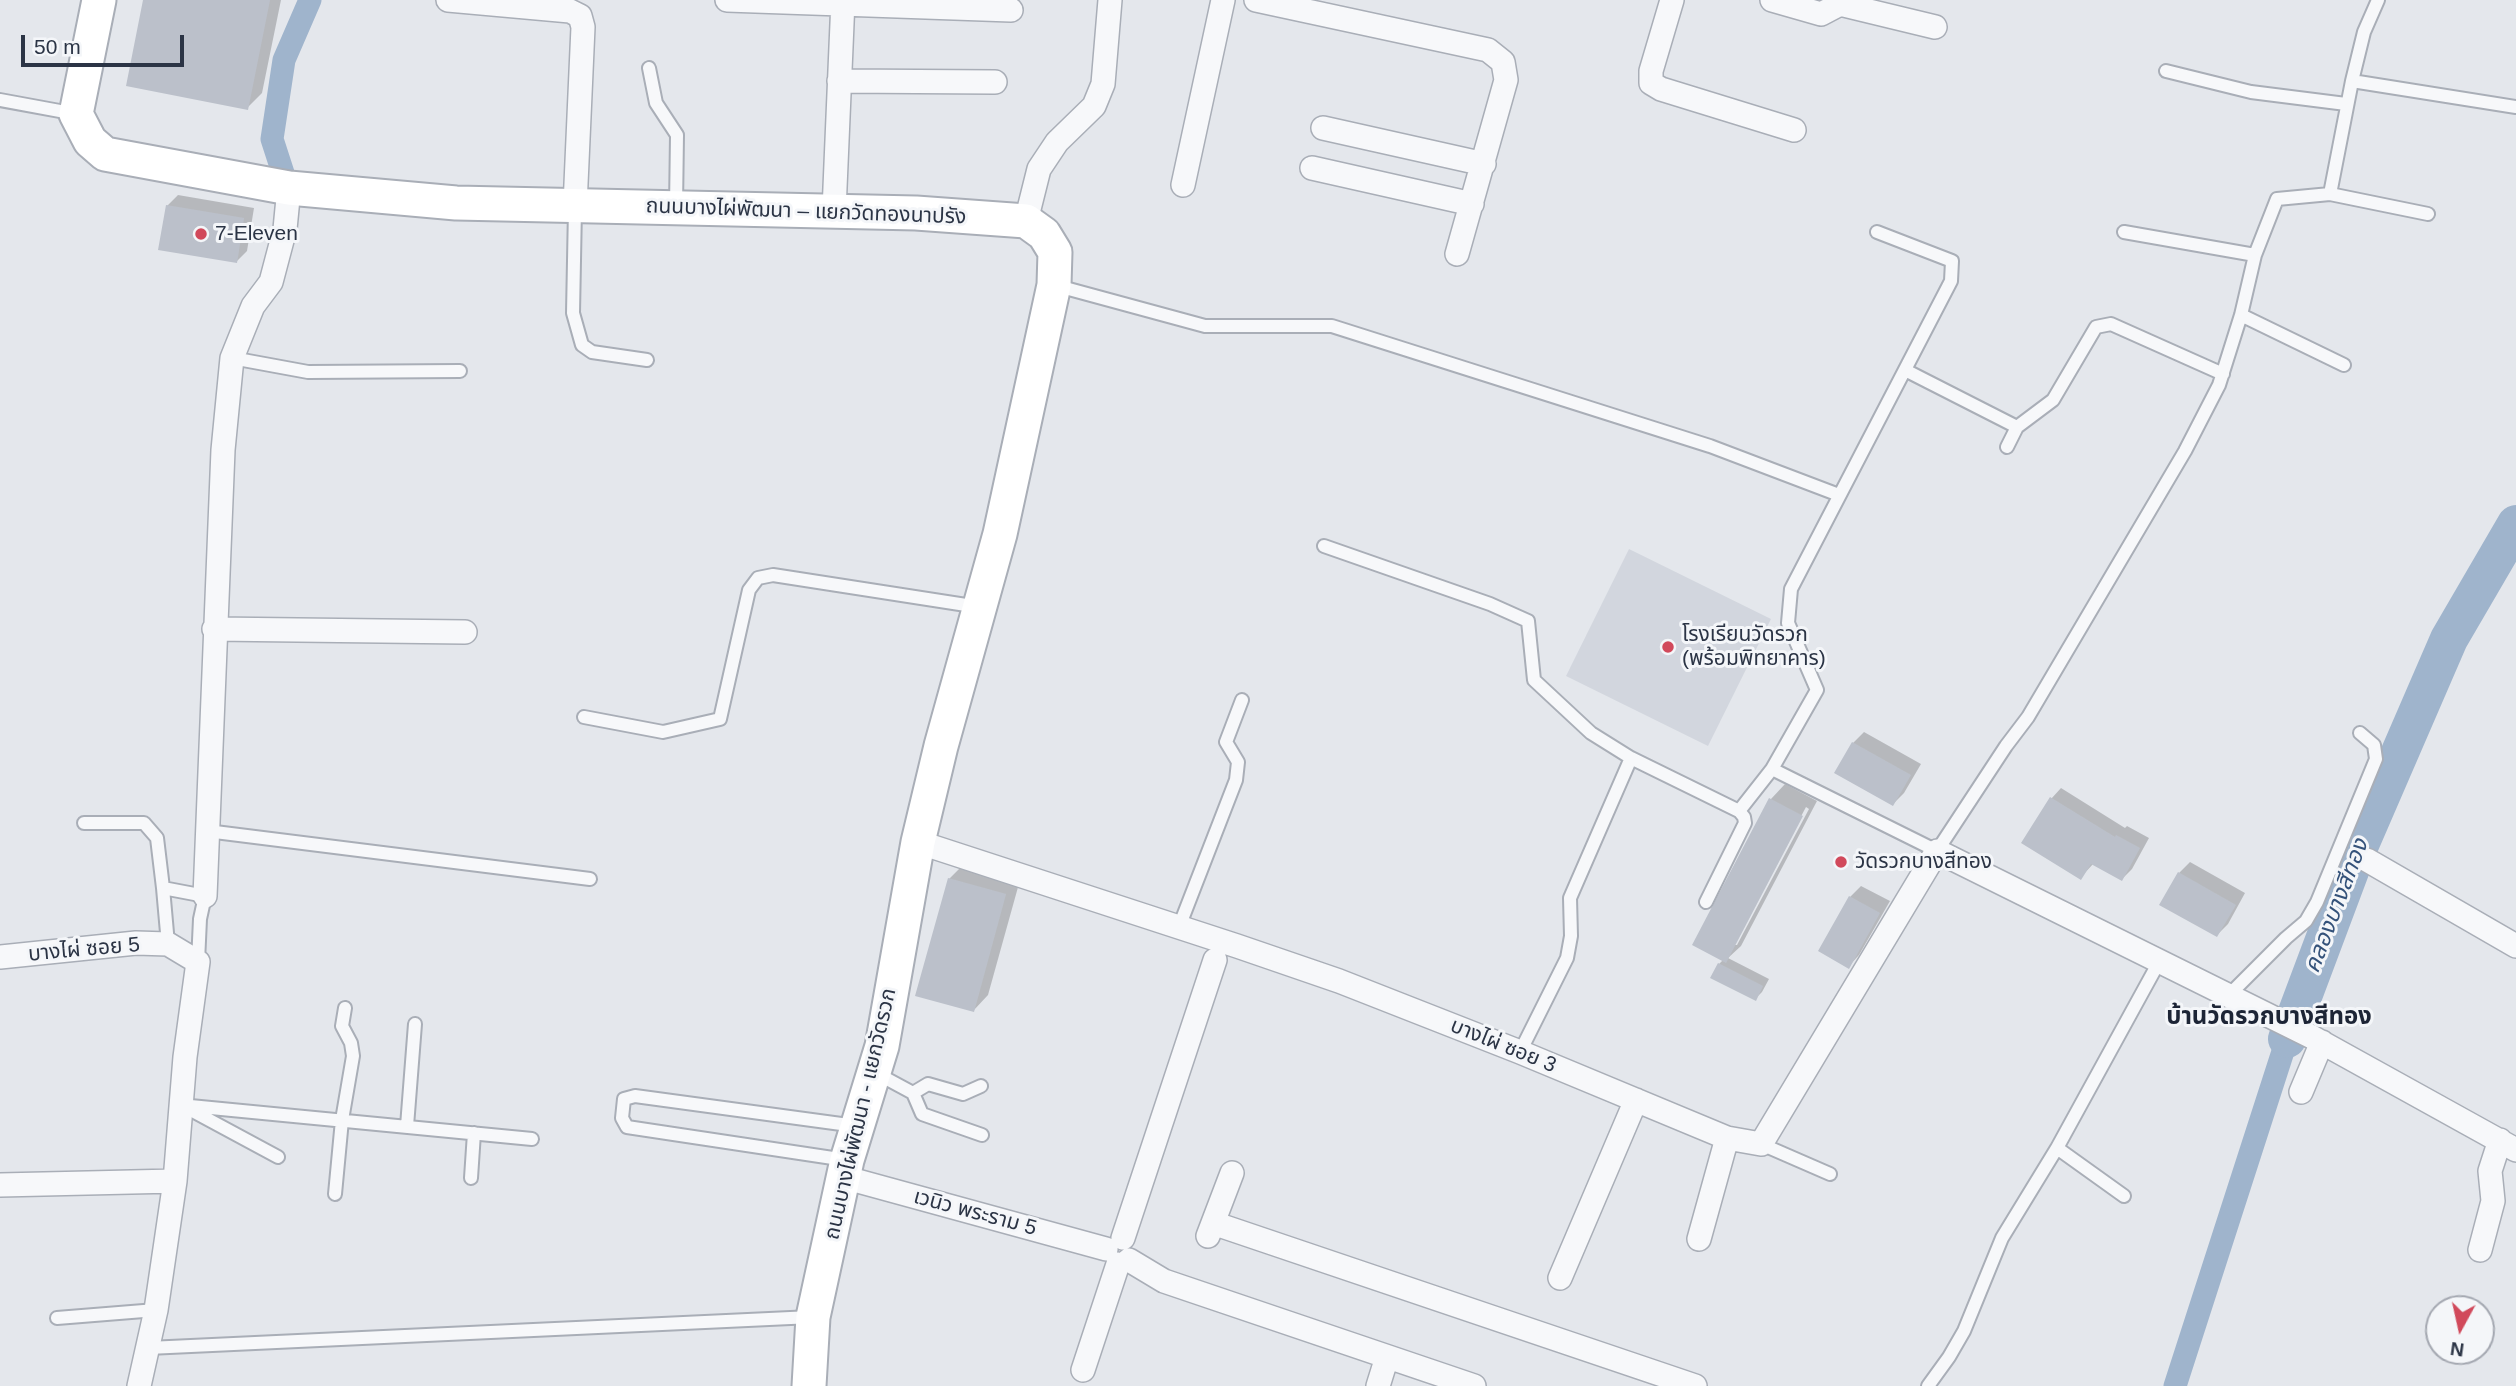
<!DOCTYPE html>
<html>
<head>
<meta charset="utf-8">
<style>
  body { margin:0 }
  #map { position:relative; width:2516px; height:1386px; overflow:hidden; background:#e4e7ec; font-family:Arial,sans-serif }
  canvas { display:block }
  .north { position:absolute; left:2425px; top:1295px; width:70px; height:70px; box-sizing:border-box; background:#f4f6f9; border:2px solid #a4a8b1; border-radius:50%; rotate:188deg; font-size:19px; font-weight:700; line-height:28px; text-align:center; color:#2b3445 }
  .north::after { content:''; display:block; margin:auto; width:24px; height:32px; background:#d1495b; clip-path:polygon(50% 0,100% 100%,50% 72%,0 100%) }
  .scale { position:absolute; left:21px; top:35px; width:163px; height:32px; box-sizing:border-box; border:4px solid #2b3445; border-top:0; padding-left:9px; font-size:21px; line-height:24px; white-space:nowrap; color:#2b3445; -webkit-text-stroke:5px #f4f6f9; paint-order:stroke }
</style>
</head>
<body>
<div id="map">
<canvas width="2516" height="1386"></canvas>
<div class="north">N</div>
<div class="scale">50 m</div>
</div>
<script>
const g = document.querySelector('canvas').getContext('2d');
g.lineJoin = 'round';
function fillPath(path, color) { g.fillStyle = color; g.fill(path, 'evenodd'); }
const shape = rows => new Path2D(rows.map(r => 'M' + r).join(''));
function strokePath(path, color, width, dash) { g.strokeStyle = color; g.lineWidth = width; g.lineCap = dash ? 'butt' : 'round'; g.setLineDash(dash || []); g.stroke(path); }
function label(font, color, halo, rows, align = 'center') {
  g.font = font + ' Arial,"Noto Sans Thai",sans-serif'; g.lineWidth = 6; g.setLineDash([]); g.textBaseline = 'middle'; g.strokeStyle = halo; g.fillStyle = color; for (const [text, x, y, turn = 0] of rows) {
    g.save(); g.translate(x, y); g.rotate((+turn || 0) * Math.PI / 180); g.textAlign = isNaN(turn) ? turn : align; if (halo) g.strokeText(text, 0, 0); g.fillText(text, 0, 0); g.restore();
  }
}
fillPath(shape([
  [1629,549,1771,619,1708,746,1566,676]
]), '#d2d6de');
fillPath(shape([
  [145,0,281,0,262,93,247,108],
  [178,195,254,208,247,251,236,262,167,206],
  [1864,732,1921,764,1904,793,1893,804,1853,743],
  [1785,784,1817,801,1741,946,1728,958,1769,979,1762,992,1755,999,1719,964,1724,959,1771,799],
  [1806,807,1809,809,1737,945,1733,945],
  [2061,788,2125,828,2127,826,2149,838,2132,869,2122,879,2094,863,2081,877,2051,799],
  [2190,862,2245,893,2228,924,2217,935,2179,873],
  [964,864,1020,880,988,995,974,1010,949,879],
  [1861,886,1890,901,1859,955,1849,966,1850,897]
]), '#0003');
strokePath(shape([
  [283,173,272,139,284,60,310,0],
  [2175,1386,2287,1039]
]), '#9fb4cc', 23);
strokePath(shape([
  [2287,1039,2359,847,2449,639,2516,524]
]), '#9fb4cc', 38);
fillPath(shape([
  [143,0,270,0,248,110,126,86],
  [166,205,244,218,237,263,158,250],
  [1852,742,1911,775,1893,806,1834,773],
  [2050,797,2115,837,2116,835,2140,848,2122,881,2091,864,2081,880,2021,843],
  [1769,798,1803,816,1726,963,1692,945],
  [2178,872,2236,905,2217,937,2159,905],
  [948,878,1006,894,974,1012,915,996],
  [1849,896,1880,913,1849,969,1818,951],
  [1718,963,1763,986,1756,1001,1710,978]
]), '#bbc0ca');
const lane = shape([
  [649,68,656,103,677,135,676,207],
  [2166,71,2251,92,2346,104],
  [2352,81,2516,107],
  [0,100,76,114],
  [2330,194,2352,81,2364,32,2378,0],
  [575,208,573,313,582,345,592,352,647,360],
  [1877,232,1952,261,1951,281,1791,589,1788,623,1817,690,1772,769,1937,851,2006,746,2028,717,2185,451,2219,385,2241,315,2255,255,2277,199,2330,194,2428,214],
  [2124,232,2255,255],
  [1054,285,1205,326,1332,326,1710,446,1839,495],
  [2241,315,2344,365],
  [232,358,308,372,460,371],
  [1905,370,2017,427],
  [2007,447,2017,427,2053,400,2096,327,2111,324,2223,374],
  [1324,546,1490,604,1528,621,1534,680,1591,733,1631,758,1739,811,1744,817,1745,823,1706,902],
  [584,717,663,732,720,719,749,590,758,578,773,575,979,607],
  [1739,811,1772,769],
  [84,823,144,823,157,838,163,888],
  [207,831,590,879],
  [1179,927,1236,780,1238,762,1226,742,1242,700],
  [168,944,163,888,205,896,200,919,198,962],
  [2228,996,2286,938,2306,921,2317,902,2376,759,2374,745,2360,733],
  [1520,1052,1567,958,1571,936,1570,898,1631,758],
  [874,1072,913,1093,922,1114,982,1135],
  [913,1093,928,1084,963,1094,981,1086],
  [180,1105,532,1139],
  [187,1108,278,1157],
  [407,1126,415,1024],
  [1761,1144,1830,1174],
  [846,1160,627,1127,622,1118,624,1099,635,1096,856,1126],
  [471,1178,474,1133],
  [335,1194,342,1120,353,1056,351,1043,342,1026,345,1008],
  [2124,1196,2057,1148,2159,962],
  [57,1318,156,1310],
  [148,1348,812,1317],
  [1928,1386,1949,1357,1964,1331,2002,1238,2057,1148]
]);
const street = shape([
  [448,0,570,11,580,16,583,27,575,206],
  [727,0,1011,10],
  [1256,0,1488,50,1503,62,1506,80,1457,254],
  [1672,0,1651,71,1651,83,1661,89,1794,130],
  [1772,0,1821,14,1840,4],
  [1836,0,1840,4,1935,27],
  [839,81,995,82],
  [1323,128,1484,164],
  [1312,168,1472,204],
  [1183,185,1223,0],
  [834,211,843,0],
  [1026,221,1039,169,1057,142,1094,106,1103,84,1110,0],
  [214,629,465,632],
  [918,842,1237,946,1339,981,1520,1052,1727,1138,1761,1144,1937,851,2312,1037,2516,1150],
  [2367,860,2516,946],
  [205,896,223,450,232,358,253,306,271,282,285,229,289,188],
  [0,957,136,943,168,944,198,962,185,1057,175,1181,156,1310,139,1386],
  [2301,1092,2322,1042],
  [843,1177,1106,1249],
  [0,1185,175,1181],
  [1213,1223,1695,1386],
  [1208,1236,1232,1173],
  [1123,1238,1215,960],
  [1699,1239,1727,1138],
  [2480,1250,2493,1201,2490,1171,2500,1140],
  [1129,1260,1164,1281,1474,1386],
  [1560,1278,1636,1100],
  [1083,1370,1118,1264],
  [1378,1386,1387,1357]
]);
const secondary = shape([
  [99,0,76,114,90,141,105,154,289,188,456,203,916,213,1026,221,1044,234,1055,252,1054,285,1000,534,941,746,918,842,882,1046,847,1160,813,1317,809,1386]
]);
strokePath(lane, '#a9aeb7', 16);
strokePath(street, '#a9aeb7', 26);
strokePath(secondary, '#a9aeb7', 37);
strokePath(lane, '#f7f8fa', 12);
strokePath(street, '#f7f8fa', 23);
strokePath(secondary, '#fff', 33);
for (const [x, y, r, color] of [
  [201,234,7,"#d1495b"],
  [1668,647,7,"#d1495b"],
  [1841,862,7,"#d1495b"]
]) { const dot = new Path2D(); dot.arc(x, y, r, 0, 2 * Math.PI); g.fillStyle = color; g.fill(dot); strokePath(dot, '#f4f6f9', 2.5); }
label('21px', '#2b3445', '#f4f6f9', [
  ["ถนนบางไผ่พัฒนา – แยกวัดทองนาปรัง",806,212,2],
  ["บางไผ่ ซอย 5",84,950,-5],
  ["บางไผ่ ซอย 3",1503,1046,22],
  ["ถนนบางไผ่พัฒนา - แยกวัดรวก",861,1114,-77],
  ["เวนิว พระราม 5",975,1213,15]
]);
label('21px', '#2b3445', '#f4f6f9', [
  ["7-Eleven",215,234],
  ["โรงเรียนวัดรวก",1682,635],
  ["(พร้อมพิทยาคาร)",1682,659],
  ["วัดรวกบางสีทอง",1855,862]
], 'left');
label('italic 23px', '#34527a', '#f4f6f9', [
  ["คลองบางสีทอง",2337,906,-69]
]);
label('bold 24px', '#1d2536', '#f4f6f9', [
  ["บ้านวัดรวกบางสีทอง",2269,1017]
]);
</script>
</body>
</html>
